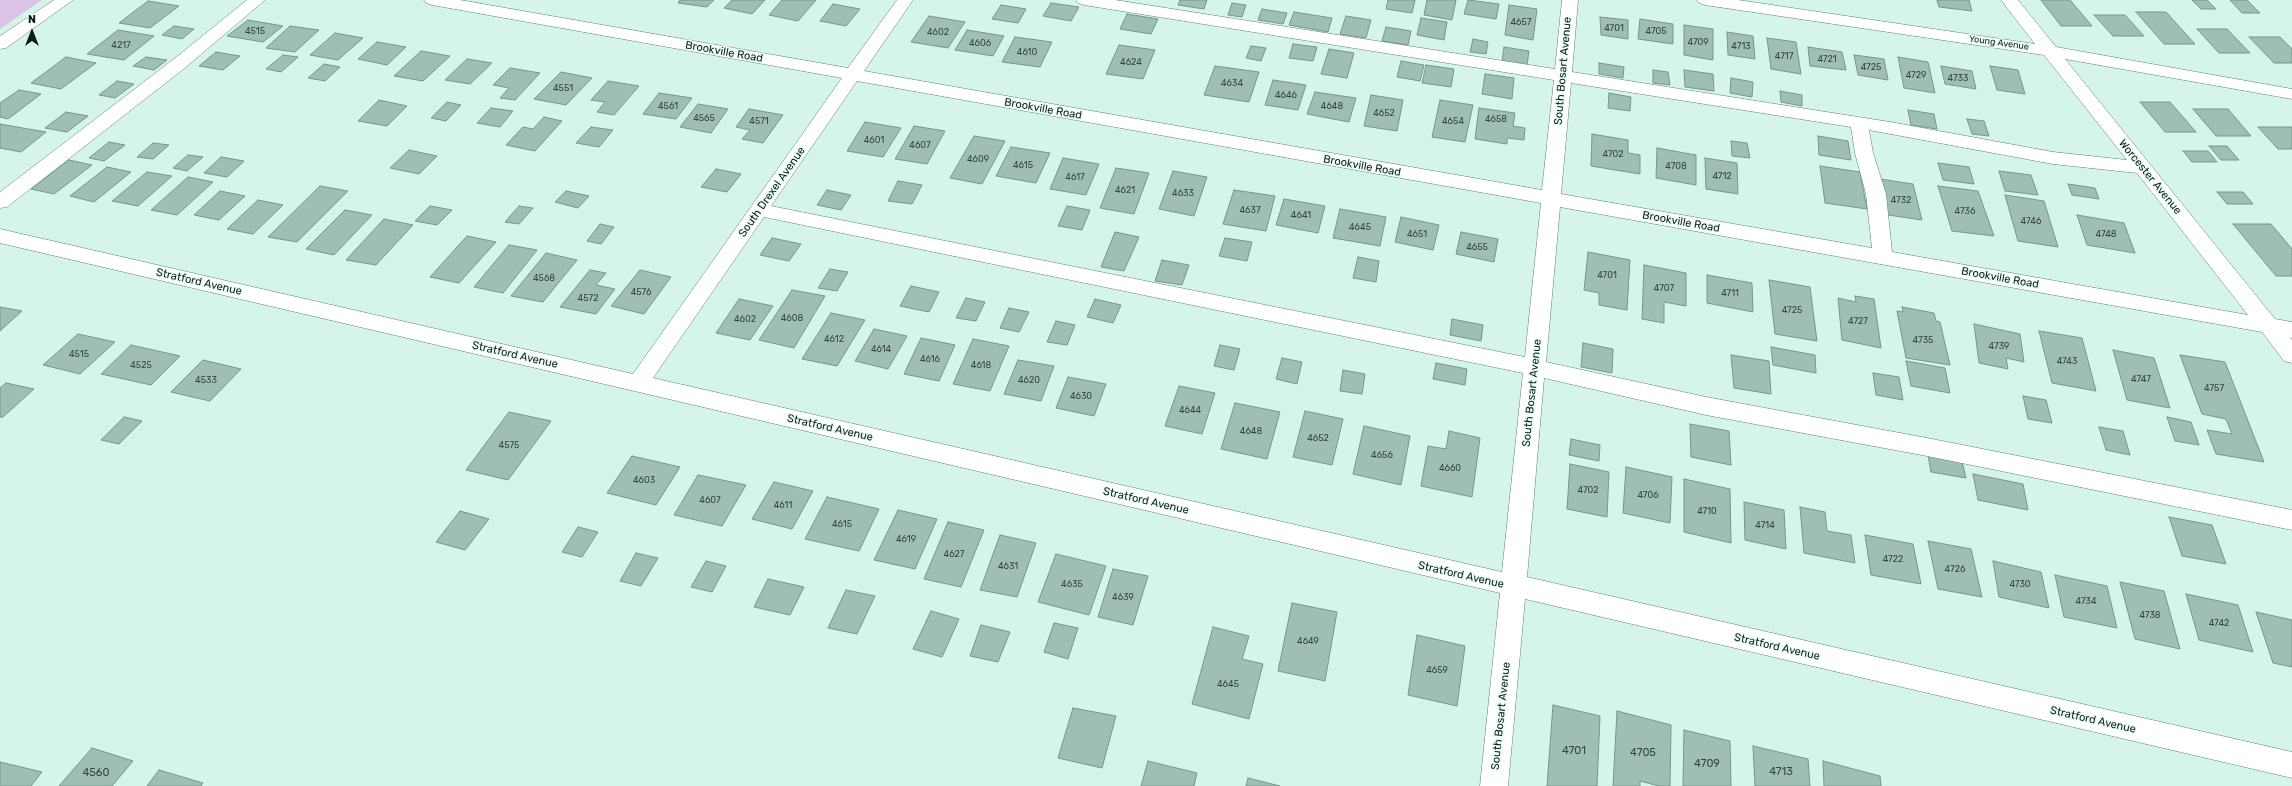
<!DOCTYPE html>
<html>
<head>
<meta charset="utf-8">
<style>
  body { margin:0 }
  #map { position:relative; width:2292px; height:786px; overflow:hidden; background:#d4f5e8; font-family:Rubik,sans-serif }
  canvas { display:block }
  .north { position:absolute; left:12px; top:12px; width:40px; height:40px; -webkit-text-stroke:3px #ebfff7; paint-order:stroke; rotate:0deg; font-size:11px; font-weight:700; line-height:16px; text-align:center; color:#101c18 }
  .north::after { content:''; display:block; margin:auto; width:14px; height:18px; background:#101c18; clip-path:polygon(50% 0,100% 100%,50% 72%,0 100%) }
</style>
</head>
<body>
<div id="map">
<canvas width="2292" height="786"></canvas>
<div class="north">N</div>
</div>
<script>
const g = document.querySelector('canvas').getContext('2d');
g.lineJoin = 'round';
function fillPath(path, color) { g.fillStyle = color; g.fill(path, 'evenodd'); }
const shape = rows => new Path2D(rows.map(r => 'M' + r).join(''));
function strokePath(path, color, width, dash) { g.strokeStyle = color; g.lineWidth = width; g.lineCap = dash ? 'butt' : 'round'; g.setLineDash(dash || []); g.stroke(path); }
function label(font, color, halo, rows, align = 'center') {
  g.font = font + ' Rubik,sans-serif'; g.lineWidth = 3; g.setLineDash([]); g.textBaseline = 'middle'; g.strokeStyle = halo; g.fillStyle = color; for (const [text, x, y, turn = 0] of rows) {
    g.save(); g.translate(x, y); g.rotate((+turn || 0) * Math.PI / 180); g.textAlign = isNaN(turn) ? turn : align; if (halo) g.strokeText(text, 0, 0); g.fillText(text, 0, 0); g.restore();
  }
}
fillPath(shape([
  [0,0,42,0,0,29]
]), '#dbc3e8');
const building = shape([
  [680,0,714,0,707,7,678,3,680,0],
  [732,0,765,0,752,14,724,8,732,0],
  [782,0,816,0,798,21,769,15,782,0],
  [1180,0,1207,0,1204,9,1178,5,1180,0],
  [1388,0,1415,0,1412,13,1386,9,1388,0],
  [1427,0,1456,0,1452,20,1424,15,1427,0],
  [1468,0,1499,4,1496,19,1464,14,1468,0],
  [1937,0,1969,0,1972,11,1939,7,1937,0],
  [2041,0,2070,0,2092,26,2061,26,2041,0],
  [2192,0,2207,0,2216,9,2201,9,2192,0],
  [2230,0,2247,0,2260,13,2242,13,2230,0],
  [148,1,179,6,150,28,119,23,148,1],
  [1051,3,1079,7,1071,21,1043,16,1051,3],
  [1232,3,1246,5,1242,17,1228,15,1232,3],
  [833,4,860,9,846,26,820,21,833,4],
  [1001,5,1026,9,1018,23,992,19,1001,5],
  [1509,5,1537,9,1533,40,1505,35,1509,5],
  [1262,9,1287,13,1283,24,1258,20,1262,9],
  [1294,12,1332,18,1328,32,1289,25,1294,12],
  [2136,12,2166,12,2195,44,2164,44,2136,12],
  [1127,14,1158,19,1151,34,1120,29,1127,14],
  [2094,15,2125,15,2144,36,2113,36,2094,15],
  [929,16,965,22,948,48,911,42,929,16],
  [1346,16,1371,20,1366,38,1340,34,1346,16],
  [1600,17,1628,20,1628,39,1601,35,1600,17],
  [1421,18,1447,22,1444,40,1417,35,1421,18],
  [1640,19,1673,24,1673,44,1638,39,1640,19],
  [248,20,283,26,263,42,227,36,248,20],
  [1684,25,1713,29,1713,60,1684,55,1684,25],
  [174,26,194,29,182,39,162,35,174,26],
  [290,26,319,30,295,52,266,48,290,26],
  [1386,27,1411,31,1408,45,1382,41,1386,27],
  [2197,29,2227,29,2250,53,2219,53,2197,29],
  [118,30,154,36,124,60,87,54,118,30],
  [967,30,1004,36,993,56,955,50,967,30],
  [1727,32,1753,36,1755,59,1728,55,1727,32],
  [335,33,363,38,338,60,310,55,335,33],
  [1015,37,1052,42,1040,67,1002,62,1015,37],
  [2249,37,2280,37,2292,49,2292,63,2274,63,2249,37],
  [1767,38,1796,42,1801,74,1771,69,1767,38],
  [1473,39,1488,42,1486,54,1470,52,1473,39],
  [377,42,406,47,387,65,358,59,377,42],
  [1293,44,1317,47,1313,61,1289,58,1293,44],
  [1119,45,1155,50,1143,79,1106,74,1119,45],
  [1251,46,1266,48,1261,61,1246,58,1251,46],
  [1504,47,1529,51,1527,65,1502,61,1504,47],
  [1808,47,1842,52,1846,70,1810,66,1808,47],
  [1329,49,1354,53,1347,78,1321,74,1329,49],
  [421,51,450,56,423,81,394,76,421,51],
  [216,52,240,56,223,70,199,66,216,52],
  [283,55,298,57,281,72,266,69,283,55],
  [1854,55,1884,59,1888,80,1858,75,1854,55],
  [66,57,96,63,61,89,31,83,66,57],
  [146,57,167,60,154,70,133,66,146,57],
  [1898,57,1928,62,1935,93,1904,88,1898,57],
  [467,59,492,63,470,84,445,80,467,59],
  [1401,61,1424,65,1420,81,1397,77,1401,61],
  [1599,63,1624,67,1623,78,1599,74,1599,63],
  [324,64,340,67,325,81,308,78,324,64],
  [1426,65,1454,69,1451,87,1422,83,1426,65],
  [1215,66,1259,72,1249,102,1204,95,1215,66],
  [1941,66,1972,71,1976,89,1945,84,1941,66],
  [1990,66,2018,70,2025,94,1997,90,1990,66],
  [510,68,540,73,515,100,500,98,509,88,493,85,510,68],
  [1653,70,1668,72,1670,85,1653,83,1653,70],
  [1684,70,1713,74,1714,91,1685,87,1684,70],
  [561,72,592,78,566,105,534,99,561,72],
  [1485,74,1514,78,1512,99,1482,94,1485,74],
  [1731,78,1753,82,1752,97,1730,93,1731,78],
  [1273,80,1306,85,1298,110,1265,105,1273,80],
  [117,81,134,84,115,98,99,95,117,81],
  [608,81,639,86,614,115,597,112,605,102,591,100,608,81],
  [19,90,41,94,8,119,0,117,0,103,19,90],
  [1780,91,1802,95,1802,106,1781,102,1780,91],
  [1315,92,1356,98,1349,122,1307,114,1315,92],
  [659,93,692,98,676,119,643,114,659,93],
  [1609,93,1631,97,1630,111,1608,108,1609,93],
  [1371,95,1403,100,1397,131,1364,126,1371,95],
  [379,100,407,106,387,126,358,121,379,100],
  [1440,100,1473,105,1465,142,1432,137,1440,100],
  [447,102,461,105,446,121,431,118,447,102],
  [2140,102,2170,102,2196,132,2165,132,2140,102],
  [698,104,728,109,711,133,680,127,698,104],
  [491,108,513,111,500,127,477,123,491,108],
  [1479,108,1515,113,1513,126,1525,128,1524,140,1507,138,1507,144,1475,139,1479,108],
  [749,109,783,115,763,143,742,139,750,130,736,127,749,109],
  [2193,109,2228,109,2251,136,2216,136,2193,109],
  [1908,110,1934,114,1937,129,1911,125,1908,110],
  [66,112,88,116,67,132,45,128,66,112],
  [544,117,562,121,535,151,506,145,523,127,533,129,544,117],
  [1967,119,1984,121,1989,136,1972,134,1967,119],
  [865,122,901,128,883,157,847,151,865,122],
  [0,124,46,132,21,152,0,148,0,124],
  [914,126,945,131,927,164,895,159,914,126],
  [591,127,613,130,599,147,576,143,591,127],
  [2258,127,2292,127,2292,149,2278,149,2258,127],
  [1592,134,1628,140,1628,153,1640,155,1640,174,1591,166,1592,134],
  [974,136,1005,141,982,184,950,178,974,136],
  [1818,136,1848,141,1851,160,1819,155,1818,136],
  [1731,141,1747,143,1750,158,1732,156,1731,141],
  [109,142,125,145,104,161,89,158,109,142],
  [153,143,169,145,153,159,137,157,153,143],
  [2209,146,2227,146,2239,160,2221,160,2209,146],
  [1011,147,1050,153,1036,183,996,176,1011,147],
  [1657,148,1696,155,1696,185,1656,178,1657,148],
  [409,150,437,156,419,174,390,168,409,150],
  [2183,151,2208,151,2217,162,2192,162,2183,151],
  [188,155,203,157,187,171,173,168,188,155],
  [221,157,244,161,227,177,204,173,221,157],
  [1063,158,1099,164,1086,195,1050,189,1063,158],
  [1705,158,1737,163,1738,194,1706,189,1705,158],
  [69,160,92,165,54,194,31,189,69,160],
  [1938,163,1969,167,1974,184,1943,180,1938,163],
  [1820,166,1860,172,1867,209,1825,203,1820,166],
  [107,167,131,172,94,202,70,196,107,167],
  [1116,168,1149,173,1134,214,1100,208,1116,168],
  [716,169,741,174,727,192,701,187,716,169],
  [1173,171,1207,177,1194,216,1159,209,1173,171],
  [1999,171,2031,175,2038,195,2005,191,1999,171],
  [147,172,172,176,138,206,112,201,147,172],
  [188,177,213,182,177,215,151,210,188,177],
  [1880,179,1913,184,1922,220,1888,215,1880,179],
  [898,181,922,185,912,204,888,201,898,181],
  [2068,184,2095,188,2099,199,2072,195,2068,184],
  [320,186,348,191,297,242,268,237,320,186],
  [1938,186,1978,191,1994,236,1952,231,1938,186],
  [827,190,851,195,841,210,817,205,827,190],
  [1234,190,1275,196,1266,231,1223,224,1234,190],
  [220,191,245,196,219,220,194,215,220,191],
  [566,191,589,196,578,208,555,202,566,191],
  [2217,192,2243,192,2253,204,2227,204,2217,192],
  [2005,195,2044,201,2058,247,2018,241,2005,195],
  [1284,199,1325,206,1318,233,1276,225,1284,199],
  [258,200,283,205,253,234,227,229,258,200],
  [430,206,452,210,437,225,415,221,430,206],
  [519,206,533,208,519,224,505,222,519,206],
  [1067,206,1090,210,1082,230,1058,226,1067,206],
  [1340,209,1386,217,1380,246,1333,238,1340,209],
  [345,210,372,215,334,255,306,249,345,210],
  [2077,215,2124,223,2135,253,2087,245,2077,215],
  [1401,217,1439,225,1433,250,1395,242,1401,217],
  [384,219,413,225,376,265,346,260,384,219],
  [600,224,614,227,601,244,587,241,600,224],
  [2233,224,2271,224,2292,249,2292,276,2276,276,2233,224],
  [1115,232,1139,237,1124,271,1101,267,1115,232],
  [1461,232,1498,239,1494,262,1456,254,1461,232],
  [467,236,496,242,459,283,430,277,467,236],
  [772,238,801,244,789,261,760,255,772,238],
  [1225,238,1252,242,1247,261,1219,256,1225,238],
  [509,245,537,250,503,293,474,287,509,245],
  [1588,252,1630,260,1627,310,1599,305,1599,293,1584,290,1588,252],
  [546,253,577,260,543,302,511,296,546,253],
  [1358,257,1379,261,1376,282,1353,278,1358,257],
  [1162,260,1189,265,1182,285,1155,281,1162,260],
  [1644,265,1686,273,1686,306,1664,302,1664,323,1642,319,1644,265],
  [830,269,848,272,837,291,818,288,830,269],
  [590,270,606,273,596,285,615,289,596,314,560,307,590,270],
  [640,270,671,277,644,314,611,306,640,270],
  [1707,275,1752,283,1753,312,1707,303,1707,275],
  [1769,280,1810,287,1817,341,1775,334,1769,280],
  [911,286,939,292,929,312,900,306,911,286],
  [792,290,825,296,794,348,759,340,792,290],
  [1855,296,1874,299,1881,348,1842,340,1838,298,1856,302,1855,296],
  [966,298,985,302,976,321,956,318,966,298],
  [739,299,773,306,750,340,716,333,739,299],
  [1095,299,1121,305,1113,323,1087,317,1095,299],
  [0,307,22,311,0,331,0,307],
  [1902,307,1934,313,1936,321,1940,322,1950,365,1906,358,1897,311,1903,312,1902,307],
  [1009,308,1029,312,1019,332,1000,328,1009,308],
  [831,313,865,320,837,366,802,359,831,313],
  [1452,319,1483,325,1481,341,1450,335,1452,319],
  [1056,321,1075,325,1067,345,1047,342,1056,321],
  [1974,324,2020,334,2024,362,2006,358,2008,369,1979,363,1974,324],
  [874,329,907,336,888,369,855,361,874,329],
  [2039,331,2082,338,2096,391,2052,383,2039,331],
  [78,334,115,342,80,374,43,365,78,334],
  [921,338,955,345,939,381,904,374,921,338],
  [973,339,1009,346,990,391,953,384,973,339],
  [1583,343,1613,349,1612,373,1581,367,1583,343],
  [131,345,180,356,151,385,101,374,131,345],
  [1220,345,1240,349,1234,370,1214,366,1220,345],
  [1771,347,1815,355,1816,373,1773,365,1771,347],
  [2113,350,2154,358,2170,408,2127,400,2113,350],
  [1731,355,1769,361,1771,394,1734,388,1731,355],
  [2180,355,2225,362,2264,462,2216,454,2207,430,2232,434,2226,419,2202,414,2180,355],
  [1282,358,1302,362,1297,384,1276,379,1282,358],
  [203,360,241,369,210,401,171,392,203,360],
  [1018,360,1054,366,1041,401,1004,394,1018,360],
  [1906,361,1945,368,1950,393,1911,386,1906,361],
  [1436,363,1467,369,1465,385,1433,379,1436,363],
  [1343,370,1365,374,1362,394,1340,391,1343,370],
  [1873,373,1899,377,1903,400,1876,395,1873,373],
  [1068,377,1106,384,1094,416,1056,408,1068,377],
  [6,383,34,389,3,417,0,417,0,388,6,383],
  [1179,386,1215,393,1202,434,1165,426,1179,386],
  [2023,396,2046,400,2052,423,2028,419,2023,396],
  [1235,403,1280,412,1267,459,1221,449,1235,403],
  [1305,411,1343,419,1332,465,1293,457,1305,411],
  [509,412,551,421,508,480,466,470,509,412],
  [124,417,142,421,119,444,101,440,124,417],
  [2167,417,2191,422,2199,445,2175,441,2167,417],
  [1690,424,1729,431,1731,465,1691,457,1690,424],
  [1364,426,1410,436,1401,485,1353,474,1364,426],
  [2099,427,2123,431,2130,455,2106,450,2099,427],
  [1449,431,1480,438,1472,497,1421,486,1428,446,1446,449,1449,431],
  [1571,439,1600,445,1599,461,1569,455,1571,439],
  [1928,455,1962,461,1966,478,1931,472,1928,455],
  [632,456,680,467,656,505,607,493,632,456],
  [1570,464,1609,472,1607,517,1567,509,1570,464],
  [1626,467,1672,477,1670,523,1623,513,1626,467],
  [1973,474,2023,484,2028,510,1978,500,1973,474],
  [698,475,746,485,722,526,674,515,698,475],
  [1684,479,1730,489,1731,543,1684,532,1684,479],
  [774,482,813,491,792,529,752,519,774,482],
  [827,497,879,509,859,551,805,539,827,497],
  [1744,502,1784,510,1786,549,1745,540,1744,502],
  [1800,507,1825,512,1827,531,1851,535,1855,563,1804,553,1800,507],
  [898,510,937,519,915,569,874,560,898,510],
  [460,511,489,519,465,550,436,542,460,511],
  [2169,517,2212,525,2226,564,2182,556,2169,517],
  [948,522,984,530,961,587,924,579,948,522],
  [578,527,598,532,582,557,562,552,578,527],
  [1000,535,1036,543,1017,597,980,590,1000,535],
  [1865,535,1913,544,1921,584,1871,575,1865,535],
  [1928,541,1971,549,1982,597,1938,589,1928,541],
  [636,553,658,558,641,586,620,581,636,553],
  [1056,554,1106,566,1089,615,1038,602,1056,554],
  [706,561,726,566,712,592,691,587,706,561],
  [1993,561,2041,572,2049,608,1999,597,1993,561],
  [1113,569,1148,576,1133,625,1098,617,1113,569],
  [2055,575,2107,586,2117,628,2064,617,2055,575],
  [768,579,804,587,790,615,754,607,768,579],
  [2120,582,2164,591,2180,649,2135,639,2120,582],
  [846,590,875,596,857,634,828,628,846,590],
  [2186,594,2238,605,2253,652,2199,640,2186,594],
  [1292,603,1337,612,1325,681,1278,671,1292,603],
  [931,611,959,619,942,657,913,649,931,611],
  [2256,612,2292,620,2292,667,2273,663,2256,612],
  [1054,623,1078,628,1068,659,1044,652,1054,623],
  [981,625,1010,632,998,662,970,656,981,625],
  [1213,627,1249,636,1242,659,1263,664,1249,719,1192,704,1213,627],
  [1417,635,1465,646,1457,706,1408,695,1417,635],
  [1553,705,1600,716,1597,786,1547,786,1553,705],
  [1073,708,1116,716,1102,768,1058,758,1073,708],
  [1617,711,1671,725,1670,786,1659,786,1640,781,1640,786,1613,786,1617,711],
  [1684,730,1730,741,1731,786,1683,786,1684,730],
  [1753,746,1808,759,1810,786,1755,786,1753,746],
  [92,748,133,761,112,786,59,786,92,748],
  [1148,761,1197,773,1194,786,1141,786,1148,761],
  [1823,761,1880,776,1881,786,1824,786,1823,761],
  [0,762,42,772,31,786,0,786,0,762],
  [159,770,203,783,201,786,147,786,159,770],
  [1248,778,1280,786,1246,786,1248,778]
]);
fillPath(building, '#9fbfb3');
strokePath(building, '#77968a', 1);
const minor = shape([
  [54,0,73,0,6,48,0,49,0,36,54,0],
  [247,0,265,0,186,67,7,207,0,208,0,192,174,59,247,0],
  [424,0,460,0,848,68,897,0,913,0,864,71,1542,190,1554,80,1084,5,1078,3,1076,0,1115,0,1555,69,1562,0,1578,0,1572,72,1890,122,2053,152,2127,160,2044,55,1705,5,1699,3,1697,0,1738,0,2035,44,2001,0,2018,0,2056,47,2292,89,2292,99,2065,59,2275,319,2292,322,2292,338,2290,337,2292,340,2292,363,2284,361,2262,332,1560,207,1546,362,1706,397,1927,438,2292,510,2292,530,1927,456,1706,415,1544,378,1527,577,2292,752,2292,778,1525,599,1508,786,1480,786,1500,593,0,243,0,229,633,374,842,78,432,5,426,3,424,0],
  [857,81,1541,203,1525,357,771,206,857,81],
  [1571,83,1851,127,1855,153,1866,194,1872,248,1561,194,1571,83],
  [1869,130,2053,164,2137,173,2248,315,1892,252,1886,194,1873,153,1869,130],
  [764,217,1523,373,1502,572,653,378,764,217]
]);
strokePath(minor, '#617f73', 1);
fillPath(minor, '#fff');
label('9px', '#34453f', null, [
  ["4657",1521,22],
  ["4701",1614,28],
  ["4515",255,31],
  ["4705",1656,31],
  ["4602",938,32],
  ["4709",1698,42],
  ["4606",980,43],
  ["4217",121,45],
  ["4713",1741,46],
  ["4610",1027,52],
  ["4717",1784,56],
  ["4721",1827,59],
  ["4624",1131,62],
  ["4725",1871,67],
  ["4729",1916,75],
  ["4733",1958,78],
  ["4634",1232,83],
  ["4551",563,88],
  ["4646",1286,95],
  ["4561",668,106],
  ["4648",1332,106],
  ["4652",1384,113],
  ["4565",704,118],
  ["4658",1496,119],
  ["4571",759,121],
  ["4654",1453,121],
  ["4601",874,140],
  ["4607",920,145],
  ["4702",1613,154],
  ["4609",978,159],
  ["4615",1023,165],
  ["4708",1676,166],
  ["4712",1722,176],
  ["4617",1075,177],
  ["4621",1125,190],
  ["4633",1183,193],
  ["4732",1901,200],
  ["4637",1250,210],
  ["4736",1965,211],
  ["4641",1301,215],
  ["4746",2031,221],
  ["4645",1360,227],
  ["4651",1417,234],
  ["4748",2106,234],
  ["4655",1477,247],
  ["4701",1607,275],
  ["4568",544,278],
  ["4707",1664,288],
  ["4576",641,292],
  ["4711",1730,293],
  ["4572",588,298],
  ["4725",1792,310],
  ["4608",792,318],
  ["4602",745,319],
  ["4727",1858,321],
  ["4612",834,339],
  ["4735",1923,340],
  ["4739",1999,346],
  ["4614",881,349],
  ["4515",79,354],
  ["4616",930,359],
  ["4743",2067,361],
  ["4525",141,365],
  ["4618",981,365],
  ["4747",2141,379],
  ["4533",206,380],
  ["4620",1029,380],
  ["4757",2214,388],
  ["4630",1081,396],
  ["4644",1190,410],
  ["4648",1251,431],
  ["4652",1318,438],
  ["4575",509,445],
  ["4656",1382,455],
  ["4660",1450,468],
  ["4603",644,480],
  ["4702",1588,490],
  ["4706",1648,495],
  ["4607",710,500],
  ["4611",783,505],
  ["4710",1707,511],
  ["4615",842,524],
  ["4714",1765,525],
  ["4619",906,539],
  ["4627",954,554],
  ["4722",1893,559],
  ["4631",1008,566],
  ["4726",1955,569],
  ["4635",1072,584],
  ["4730",2020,584],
  ["4639",1123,597],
  ["4734",2086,601],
  ["4738",2150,615],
  ["4742",2219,623],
  ["4649",1308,641],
  ["4659",1437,670],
  ["4645",1228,684]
]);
label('9px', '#101c18', '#ebfff7', [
  ["Young Avenue",1999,43,8]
]);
label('11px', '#101c18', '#ebfff7', [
  ["Brookville Road",724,52,10],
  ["South Bosart Avenue",1563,71,-85],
  ["Brookville Road",1043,109,10],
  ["Brookville Road",1362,166,10],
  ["Worcester Avenue",2150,177,51],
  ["South Drexel Avenue",772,192,-55],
  ["Brookville Road",1681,222,10],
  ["Brookville Road",2000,278,10],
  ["Stratford Avenue",199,282,13],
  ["Stratford Avenue",515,355,13],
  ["South Bosart Avenue",1532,393,-84],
  ["Stratford Avenue",830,428,13],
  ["Stratford Avenue",1146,501,13],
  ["Stratford Avenue",1461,575,13],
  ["Stratford Avenue",1777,647,13],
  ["South Bosart Avenue",1501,716,-84],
  ["Stratford Avenue",2093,720,13]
]);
label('11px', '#34453f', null, [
  ["4701",1574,751],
  ["4705",1643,753],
  ["4709",1707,764],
  ["4713",1781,772],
  ["4560",96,773]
]);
</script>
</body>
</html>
